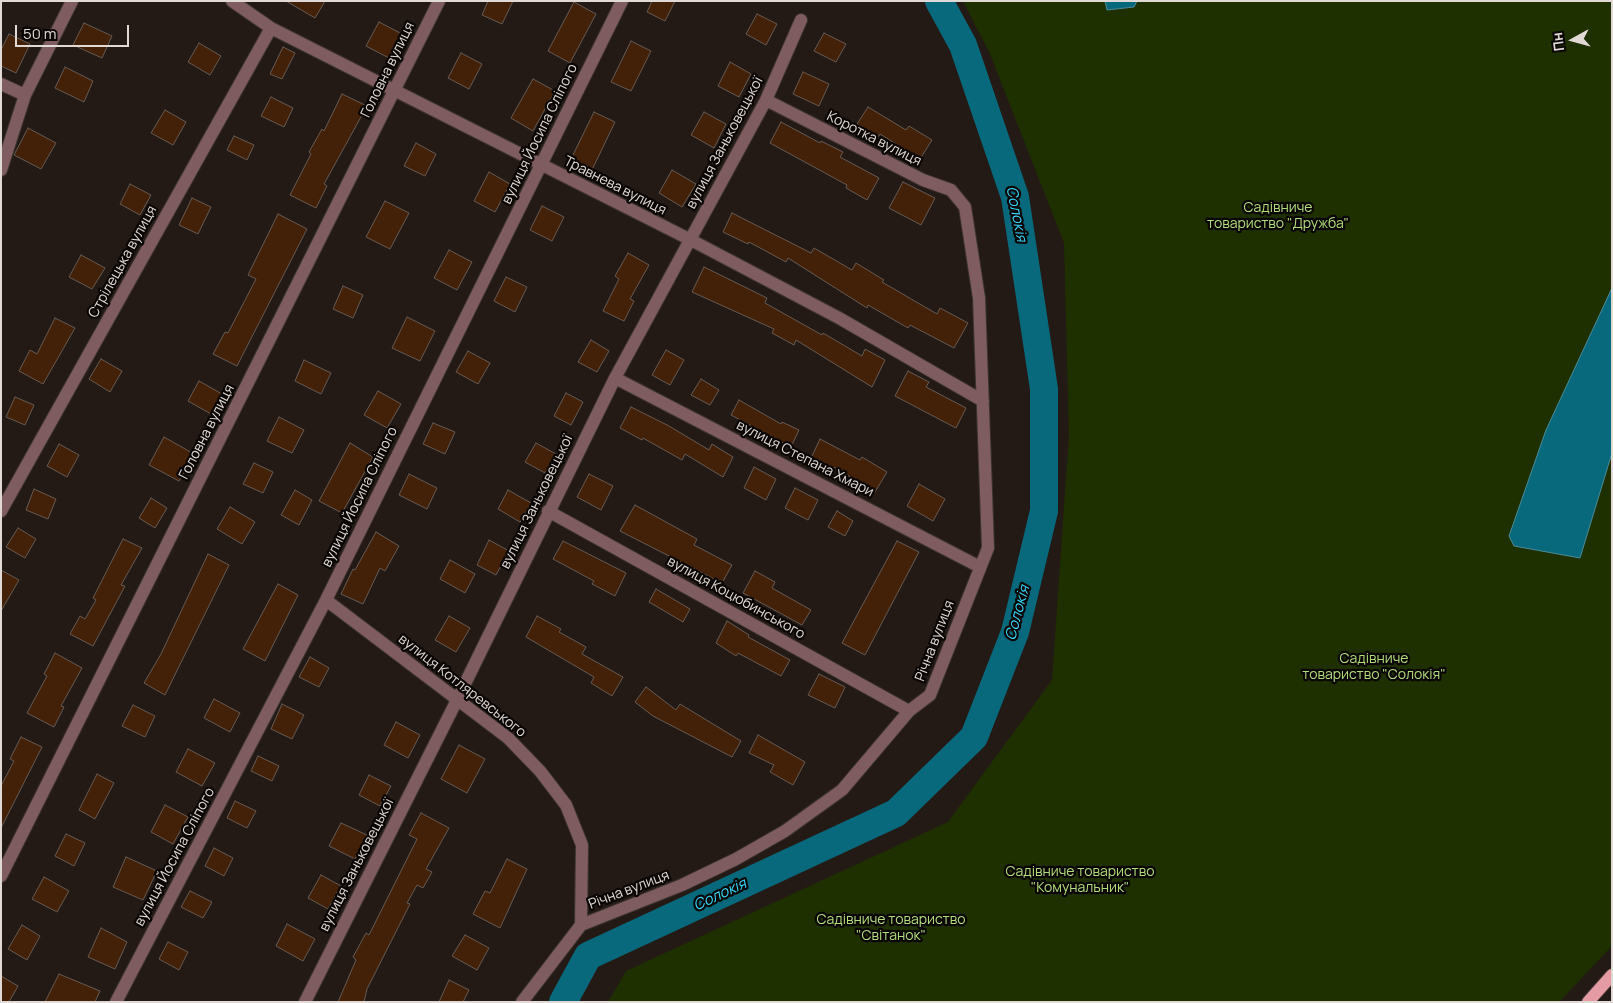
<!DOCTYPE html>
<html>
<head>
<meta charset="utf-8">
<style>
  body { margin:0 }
  #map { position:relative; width:1613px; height:1003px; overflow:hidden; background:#241a15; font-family:Manrope,sans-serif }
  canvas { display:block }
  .frame { position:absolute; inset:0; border:2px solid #e0d9d5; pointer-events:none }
  .north { position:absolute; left:1548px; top:15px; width:50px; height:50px; -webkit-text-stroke:4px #0a0605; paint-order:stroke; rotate:263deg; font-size:14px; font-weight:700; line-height:20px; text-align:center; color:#e0d9d5 }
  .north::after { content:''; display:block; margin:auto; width:18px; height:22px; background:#e0d9d5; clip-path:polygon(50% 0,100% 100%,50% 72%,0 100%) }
  .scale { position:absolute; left:15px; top:25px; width:114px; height:22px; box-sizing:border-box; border:2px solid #e0d9d5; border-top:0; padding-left:6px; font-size:15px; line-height:18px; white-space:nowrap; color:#e0d9d5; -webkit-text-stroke:4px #0a0605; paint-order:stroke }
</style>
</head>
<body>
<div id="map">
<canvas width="1613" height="1003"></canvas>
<div class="frame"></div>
<div class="north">Пн</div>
<div class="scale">50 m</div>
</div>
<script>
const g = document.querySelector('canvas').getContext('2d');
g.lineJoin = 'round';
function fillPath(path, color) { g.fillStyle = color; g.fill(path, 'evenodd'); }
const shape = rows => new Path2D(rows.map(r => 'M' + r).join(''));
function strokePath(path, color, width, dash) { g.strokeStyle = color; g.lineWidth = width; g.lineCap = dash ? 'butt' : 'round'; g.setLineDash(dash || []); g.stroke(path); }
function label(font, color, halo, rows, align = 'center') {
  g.font = font + ' Manrope,sans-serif'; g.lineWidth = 4.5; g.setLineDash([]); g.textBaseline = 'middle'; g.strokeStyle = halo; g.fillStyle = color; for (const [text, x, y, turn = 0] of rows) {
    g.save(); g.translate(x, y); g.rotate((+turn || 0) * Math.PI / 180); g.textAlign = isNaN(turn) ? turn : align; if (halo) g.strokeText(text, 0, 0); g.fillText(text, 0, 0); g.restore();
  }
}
fillPath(shape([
  [963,1,1612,1,1612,946,1559,1002,608,1002,626,971,948,822,1052,680,1069,436,1064,243,990,54]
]), '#1e3000');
const water = shape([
  [1105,1,1137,1,1134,7,1107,10,1105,1],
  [1612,288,1612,453,1580,558,1514,546,1509,536,1546,430,1612,288]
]);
fillPath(water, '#09697c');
strokePath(water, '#4a8b97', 1);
strokePath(shape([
  [563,1002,588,956,896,813,974,737,1015,632,1044,511,1044,389,1015,197,963,45,939,1]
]), '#09697c', 28);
const building = shape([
  [286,1,325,1,315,18,286,1],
  [488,1,513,1,502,24,482,15,488,1],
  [652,1,675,1,665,21,647,12,652,1],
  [574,2,596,14,570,63,548,51,574,2],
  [757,14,777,24,766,45,746,34,757,14],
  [379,22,402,34,389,58,366,46,379,22],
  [84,23,112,36,102,58,73,45,84,23],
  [824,33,846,44,836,62,814,51,824,33],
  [9,34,30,44,16,73,1,66,1,50,9,34],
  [631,41,651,51,631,91,611,82,631,41],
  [199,43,221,56,210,75,188,62,199,43],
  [283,47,295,53,282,79,270,74,283,47],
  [461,53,482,64,469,89,448,78,461,53],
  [730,62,751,74,739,97,718,86,730,62],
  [65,67,93,81,84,102,55,88,65,67],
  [803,72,829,84,819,106,793,94,803,72],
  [533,79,555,91,533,131,511,118,533,79],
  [342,94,367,106,324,184,327,186,316,208,290,195,311,154,309,152,322,129,324,131,342,94],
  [271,97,293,108,284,127,261,116,271,97],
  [868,107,906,130,909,126,932,140,920,159,880,134,878,137,857,124,868,107],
  [165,110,186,122,173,145,151,133,165,110],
  [594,112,615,122,591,172,570,161,594,112],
  [704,112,726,124,714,148,691,135,704,112],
  [781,122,820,143,821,141,843,152,840,157,879,178,867,200,846,188,847,185,770,143,781,122],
  [28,128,56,143,41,169,14,155,28,128],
  [234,136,254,145,247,160,227,150,234,136],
  [416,143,436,154,425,176,404,166,416,143],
  [672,170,696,184,682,207,659,193,672,170],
  [489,172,510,184,495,212,474,201,489,172],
  [903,182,935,198,921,225,889,208,903,182],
  [130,184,151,195,140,215,120,204,130,184],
  [192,198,211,207,198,234,179,225,192,198],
  [385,201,409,213,390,249,366,237,385,201],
  [542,206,564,217,552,241,530,230,542,206],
  [732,213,811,253,814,248,852,270,856,263,884,280,882,282,937,314,940,308,968,323,954,348,910,325,908,328,868,305,867,308,788,258,786,262,749,242,748,244,723,232,732,213],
  [278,214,307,229,237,366,213,354,225,332,228,333,256,279,248,275,278,214],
  [449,250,472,262,457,290,434,278,449,250],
  [628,253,649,265,630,299,634,301,624,321,603,311,619,279,615,276,628,253],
  [81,255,105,268,92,289,69,277,81,255],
  [704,267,767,298,765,303,822,335,823,333,862,356,865,349,885,360,872,387,796,340,794,345,772,333,774,329,692,292,704,267],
  [506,277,527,287,515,312,494,301,506,277],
  [343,286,363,295,353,318,333,309,343,286],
  [407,317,435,331,420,361,392,348,407,317],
  [55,318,75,328,43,384,19,371,30,350,37,354,55,318],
  [591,340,609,351,597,372,578,362,591,340],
  [666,350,684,360,670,385,652,375,666,350],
  [468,351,490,363,478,384,456,372,468,351],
  [101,359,122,371,110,392,89,379,101,359],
  [304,360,331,373,321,394,295,381,304,360],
  [908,371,929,382,926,387,966,408,956,428,895,396,908,371],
  [701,379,719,390,710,405,691,395,701,379],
  [199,381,222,394,211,414,188,401,199,381],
  [378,391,401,404,387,428,364,415,378,391],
  [566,393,583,402,571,425,554,416,566,393],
  [15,397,34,405,25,425,6,417,15,397],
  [739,400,781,424,782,422,799,430,791,447,731,415,739,400],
  [631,407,669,426,709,450,712,444,733,457,723,477,685,454,682,460,643,438,642,440,620,428,631,407],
  [279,417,304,430,292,453,267,441,279,417],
  [433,423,455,432,445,454,423,444,433,423],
  [164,437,194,454,179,481,149,465,164,437],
  [820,439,860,460,862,457,887,472,875,492,834,467,833,469,811,458,820,439],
  [350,443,373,457,342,513,319,501,350,443],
  [536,443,556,454,545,473,525,462,536,443],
  [59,444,79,455,67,477,47,466,59,444],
  [254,463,273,472,263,493,243,484,254,463],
  [754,467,776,479,766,500,744,488,754,467],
  [409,474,437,488,427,509,399,495,409,474],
  [589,474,613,486,601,510,577,497,589,474],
  [919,484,945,499,933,521,907,506,919,484],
  [795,488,818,500,808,520,785,508,795,488],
  [34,489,56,499,48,519,26,510,34,489],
  [295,490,312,500,299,525,281,515,295,490],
  [508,490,531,503,520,522,498,509,508,490],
  [151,498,167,508,155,528,139,518,151,498],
  [635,505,697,539,694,545,732,565,722,583,620,531,635,505],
  [230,507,255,522,242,544,217,529,230,507],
  [837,511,853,521,845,536,828,527,837,511],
  [18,528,36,539,25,558,6,547,18,528],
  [376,532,399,546,385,571,380,568,363,604,341,594,353,569,355,570,376,532],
  [123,539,142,548,121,585,125,586,93,646,70,634,80,616,85,619,96,600,93,598,123,539],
  [489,540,509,551,496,575,477,565,489,540],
  [563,541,626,573,615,596,592,584,594,581,553,559,563,541],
  [897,541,919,552,865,655,842,643,897,541],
  [208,554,229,565,165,695,144,683,161,654,208,554],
  [450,560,475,574,465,593,440,579,450,560],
  [1,570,19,580,1,611,1,570],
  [755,571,775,582,772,588,811,610,802,625,743,593,755,571],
  [278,584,298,595,265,661,243,649,278,584],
  [656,589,690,609,683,622,649,602,656,589],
  [449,616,470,628,456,652,435,640,449,616],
  [537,616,561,629,559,632,586,647,582,654,623,677,612,696,591,683,594,677,526,637,537,616],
  [727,621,749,635,748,637,790,660,781,676,738,653,736,656,716,643,727,621],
  [55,653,82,668,61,706,64,707,54,727,27,713,47,676,44,674,55,653],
  [310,657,329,668,319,687,299,677,310,657],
  [819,674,845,687,835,708,808,695,819,674],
  [646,687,676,710,680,704,741,741,732,757,653,716,635,702,646,687],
  [214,699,240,713,230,732,204,718,214,699],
  [282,704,304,715,292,739,271,729,282,704],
  [133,705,155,716,145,737,122,726,133,705],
  [396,722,420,735,408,758,384,745,396,722],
  [758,735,805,762,793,785,770,772,774,765,749,753,758,735],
  [21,737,42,747,1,828,1,786,14,761,10,759,21,737],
  [459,745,485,759,467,793,441,779,459,745],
  [188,749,215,763,202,786,176,772,188,749],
  [258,756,279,766,272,781,251,771,258,756],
  [97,774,114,783,95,819,79,810,97,774],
  [369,775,391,786,380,806,359,795,369,775],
  [235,801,256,811,247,828,227,818,235,801],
  [165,805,188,817,173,844,151,832,165,805],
  [421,813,449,828,426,869,432,872,423,888,417,885,407,903,410,904,367,989,364,1002,338,1002,356,960,353,957,366,933,369,935,417,839,409,835,421,813],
  [341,823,367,835,355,859,329,846,341,823],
  [66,834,85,843,74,866,55,856,66,834],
  [214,848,233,858,224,876,205,866,214,848],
  [126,857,157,871,143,900,113,887,126,857],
  [507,859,527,869,500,928,473,914,485,891,490,893,507,859],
  [321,875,341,886,328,909,308,898,321,875],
  [44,877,69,891,57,912,32,899,44,877],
  [190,891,212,902,203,918,181,907,190,891],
  [287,924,315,939,303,961,276,946,287,924],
  [22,925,40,936,27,960,8,949,22,925],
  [101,928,127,942,115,969,88,957,101,928],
  [465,935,489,948,477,970,452,956,465,935],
  [168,942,188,952,179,970,159,959,168,942],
  [59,974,100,991,95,1002,45,1002,59,974],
  [1,976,18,986,9,1002,1,1002,1,976],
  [449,980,469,990,463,1002,439,1002,449,980]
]);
fillPath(building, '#432108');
strokePath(building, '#665b54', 1);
const minor = shape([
  [232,1,271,28,691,240,839,318,983,401],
  [1,84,25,95],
  [1,170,25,95,72,1],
  [615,378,980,567],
  [1,511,271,28],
  [548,511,909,711],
  [326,600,508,738,540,771,566,805,582,845,581,925],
  [1,876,439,1],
  [581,925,682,885,736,859,785,831,842,790,909,711,930,695,988,548,979,298,965,207,951,190,923,180,766,100],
  [116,1002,326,600,622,1],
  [305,1002,457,700,615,378,766,100,801,20],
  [522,1002,581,925]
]);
const major = shape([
  [1588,1002,1612,975]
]);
strokePath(minor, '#3e3530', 14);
strokePath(major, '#3e3530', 14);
strokePath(minor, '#7f5c5f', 12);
strokePath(major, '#e59ba4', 12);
label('14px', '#e0d9d5', '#0a0605', [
  ["Головна вулиця",388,70,-64],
  ["вулиця Йосипа Сліпого",540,134,-64],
  ["Коротка вулиця",874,139,27],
  ["вулиця Заньковецької",725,143,-62],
  ["Травнева вулиця",615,186,27],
  ["Стрілецька вулиця",123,262,-61],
  ["Головна вулиця",207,432,-63],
  ["вулиця Степана Хмари",805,459,27],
  ["вулиця Йосипа Сліпого",360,497,-64],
  ["вулиця Заньковецької",537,502,-64],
  ["вулиця Коцюбинського",736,598,29],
  ["Річна вулиця",935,641,-69],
  ["вулиця Котляревського",462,686,38],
  ["вулиця Йосипа Сліпого",175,857,-62],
  ["вулиця Заньковецької",357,865,-63],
  ["Річна вулиця",629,890,-21]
]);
label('14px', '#b2dd7b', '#0a0605', [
  ["Садівниче",1278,208],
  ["товариство \"Дружба\"",1278,224],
  ["Садівниче",1374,659],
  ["товариство \"Солокія\"",1374,675],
  ["Садівниче товариство",1080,872],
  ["\"Комунальник\"",1080,888],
  ["Садівниче товариство",891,920],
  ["\"Світанок\"",891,936]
]);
label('italic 15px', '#37d8fb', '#0a0605', [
  ["Солокія",1016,214,79],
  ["Солокія",1018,613,-75],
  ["Солокія",720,895,-25]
]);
</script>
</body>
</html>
